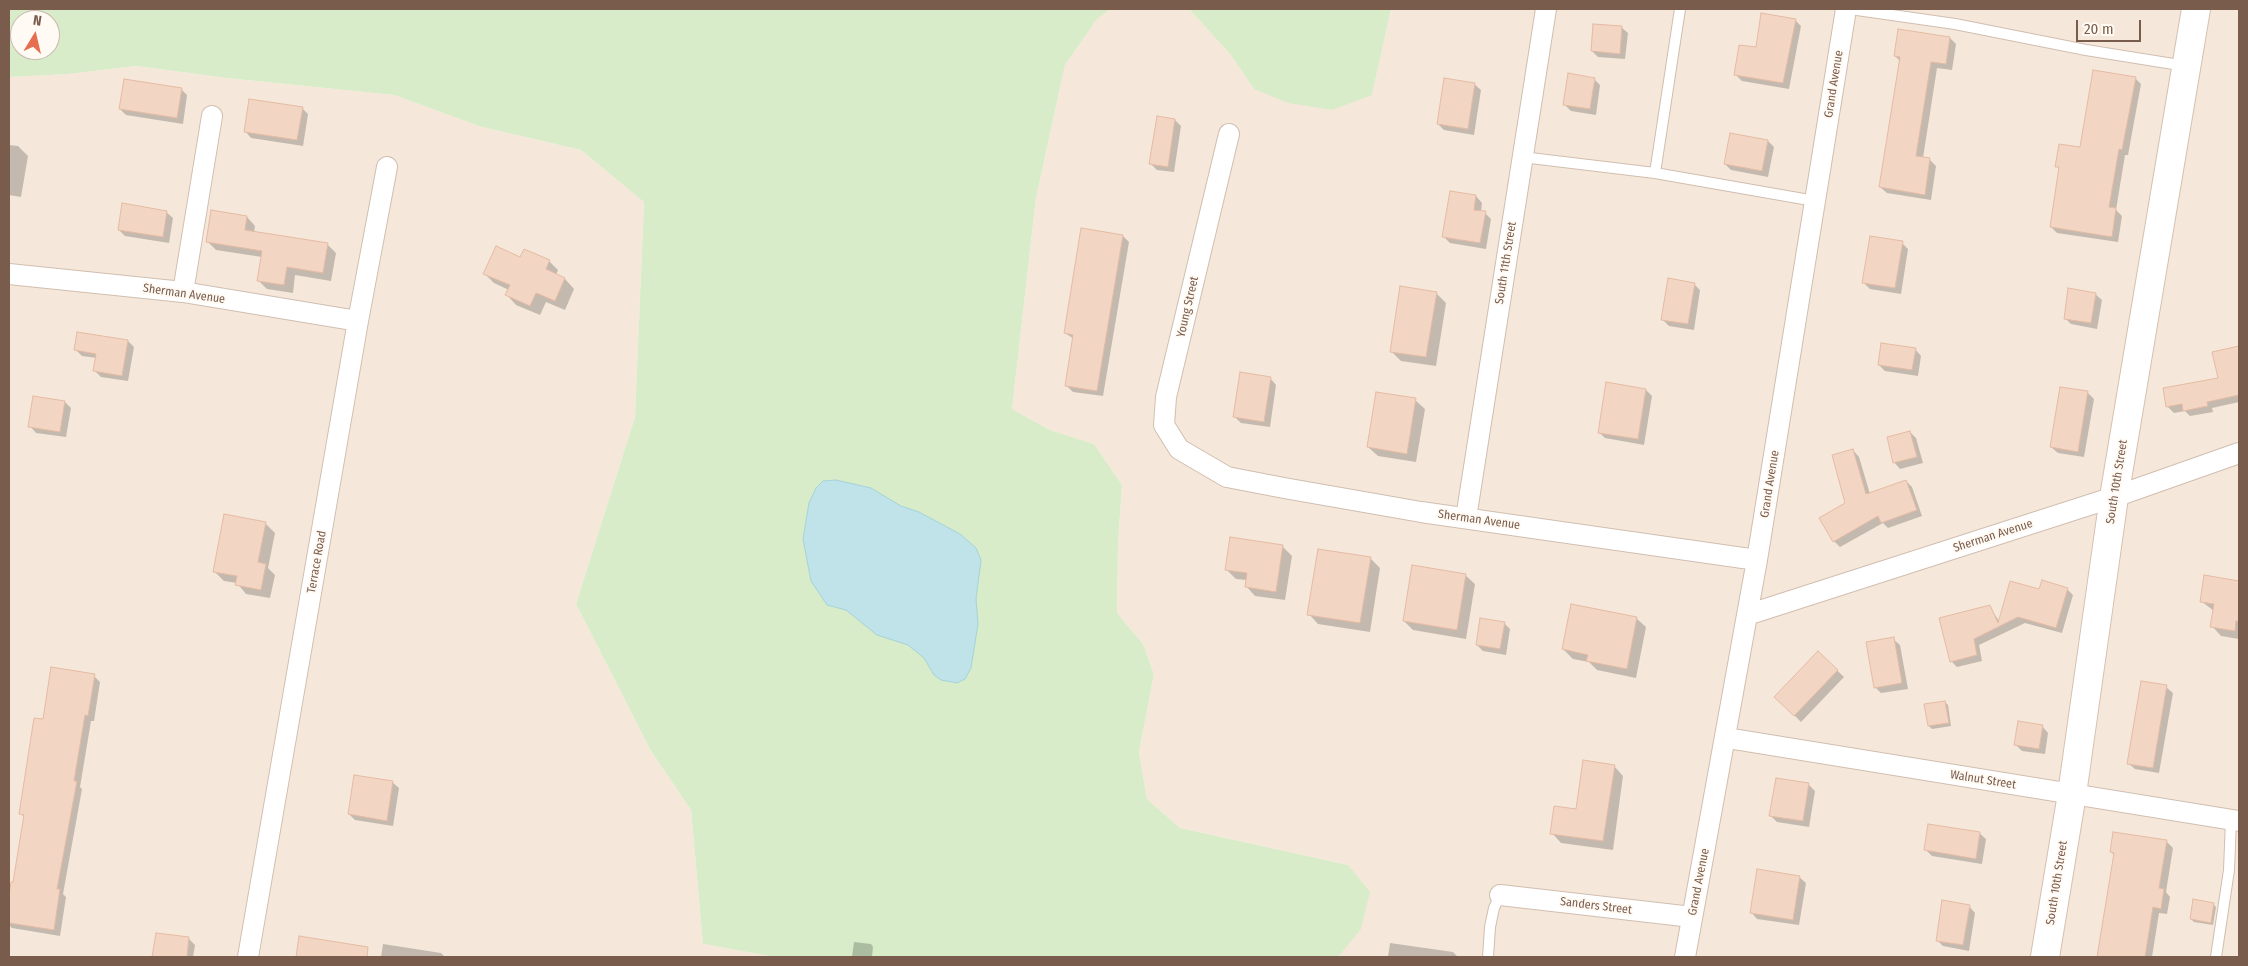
<!DOCTYPE html>
<html>
<head>
<meta charset="utf-8">
<style>
  body { margin:0 }
  #map { position:relative; width:2248px; height:966px; overflow:hidden; background:#fdf6ec; font-family:"Fira Sans Condensed",sans-serif }
  canvas { display:block }
  .frame { position:absolute; inset:0; border:10px solid #7a5c4d; pointer-events:none }
  .north { position:absolute; left:10px; top:10px; width:50px; height:50px; box-sizing:border-box; background:#fffaf3; border:1px solid #cabbb1; border-radius:50%; rotate:9deg; font-size:14px; font-weight:700; line-height:20px; text-align:center; color:#7a5c4d }
  .north::after { content:''; display:block; margin:auto; width:18px; height:22px; background:#e76f51; clip-path:polygon(50% 0,100% 100%,50% 72%,0 100%) }
  .scale { position:absolute; left:2076px; top:20px; width:65px; height:22px; box-sizing:border-box; border:2px solid #7a5c4d; border-top:0; padding-left:6px; font-size:15px; line-height:18px; white-space:nowrap; color:#7a5c4d; -webkit-text-stroke:4px #fffaf3; paint-order:stroke }
</style>
</head>
<body>
<div id="map">
<canvas width="2248" height="966"></canvas>
<div class="frame"></div>
<div class="north">N</div>
<div class="scale">20 m</div>
</div>
<script>
const g = document.querySelector('canvas').getContext('2d');
g.lineJoin = 'round';
function fillPath(path, color) { g.fillStyle = color; g.fill(path, 'evenodd'); }
const shape = rows => new Path2D(rows.map(r => 'M' + r).join(''));
function strokePath(path, color, width, dash) { g.strokeStyle = color; g.lineWidth = width; g.lineCap = dash ? 'butt' : 'round'; g.setLineDash(dash || []); g.stroke(path); }
function label(font, color, halo, rows, align = 'center') {
  g.font = font + ' "Fira Sans Condensed",sans-serif'; g.lineWidth = 4; g.setLineDash([]); g.textBaseline = 'middle'; g.strokeStyle = halo; g.fillStyle = color; for (const [text, x, y, turn = 0] of rows) {
    g.save(); g.translate(x, y); g.rotate((+turn || 0) * Math.PI / 180); g.textAlign = isNaN(turn) ? turn : align; if (halo) g.strokeText(text, 0, 0); g.fillText(text, 0, 0); g.restore();
  }
}
fillPath(shape([
  [1110,9,1189,9,1230,54,1254,89,1372,95,1391,9,2239,9,2239,957,1338,957,1340,954,1348,865,1180,828,1147,799,1139,752,1154,674,1143,644,1117,613,1118,545,1122,485,1094,444,1050,430,1012,409,1036,198,1065,65,1096,19],
  [136,66,227,78,394,95,482,127,581,150,644,202,635,417,576,604,651,751,691,810,703,944,775,957,9,957,9,77,68,74]
]), '#f5e8da');
fillPath(shape([
  [9,9,1110,9,1096,20,1065,65,1036,198,1012,409,1050,430,1094,444,1122,485,1118,545,1117,613,1143,644,1154,674,1139,752,1147,799,1180,828,1348,865,1370,892,1361,929,1338,957,775,957,703,944,691,810,651,751,576,604,635,417,644,202,581,150,482,127,394,95,227,78,136,66,68,74,9,77],
  [20,20,50,20,50,50,20,50],
  [1189,9,1391,9,1372,95,1332,110,1288,103,1254,89,1230,54]
]), '#d8ecc9');
const water = shape([
  [836,480,871,488,901,506,919,512,960,534,976,548,981,560,976,599,978,624,971,668,965,679,957,683,941,680,934,675,924,658,908,645,877,635,846,610,827,605,811,581,803,539,809,503,816,488,823,481,836,480]
]);
fillPath(water, '#bfe3e8');
strokePath(water, '#a5d3da', 1);
fillPath(shape([
  [1795,20,1801,26,1789,89,1742,81,1736,75],
  [1621,27,1628,33,1625,59,1598,57,1592,51],
  [1950,38,1956,44,1952,70,1937,68,1923,158,1930,160,1936,166,1931,200,1887,193,1880,187,1900,61,1895,56],
  [2135,78,2141,84,2128,155,2125,155,2116,210,2122,216,2118,242,2057,233,2051,227,2060,169,2057,166,2081,149],
  [1594,79,1600,85,1596,115,1571,111,1565,105],
  [1474,84,1481,90,1474,135,1444,130,1438,124],
  [181,89,187,95,183,124,126,115,120,109],
  [302,108,308,114,303,146,251,138,245,131],
  [1175,120,1181,126,1174,172,1157,170,1150,163],
  [1768,141,1774,147,1768,177,1731,170,1725,164],
  [9,145,18,146,28,156,21,197,9,195],
  [1476,196,1482,203,1481,212,1485,213,1491,219,1486,249,1450,243,1444,237],
  [166,212,173,218,169,243,125,236,119,230],
  [247,217,255,226,254,233,327,244,336,253,331,281,295,275,293,293,267,289,258,280,262,257,216,250,208,242],
  [1123,236,1129,242,1103,396,1073,392,1066,385,1074,339,1065,333],
  [1902,243,1908,249,1901,294,1870,289,1864,283],
  [521,259,549,261,558,270,556,275,565,279,574,289,565,310,546,302,540,315,516,305,507,295,509,290,494,283,485,274],
  [1694,284,1700,290,1694,330,1669,326,1663,320],
  [1436,293,1446,303,1436,366,1401,361,1391,351],
  [2095,294,2102,300,2097,329,2071,324,2065,318],
  [128,341,134,347,128,381,101,377,95,371,97,358,82,356,76,350],
  [2238,347,2239,349,2239,402,2212,408,2213,412,2190,416,2185,411,2174,413,2167,406,2220,379],
  [1915,349,1921,356,1918,376,1885,371,1879,365],
  [1270,378,1276,385,1270,427,1241,423,1234,416],
  [1646,390,1652,396,1644,445,1605,438,1599,432],
  [2087,392,2094,399,2084,457,2058,453,2051,447],
  [1415,400,1425,409,1416,462,1378,456,1368,447],
  [65,402,71,408,66,437,36,433,30,426],
  [1910,432,1916,438,1923,463,1900,469,1894,462],
  [1853,450,1859,457,1870,494,1906,481,1912,487,1922,516,1888,528,1883,523,1840,547,1834,541,1847,504],
  [265,523,275,533,268,568,275,575,270,598,246,594,237,583,224,581,214,571],
  [1283,547,1292,556,1285,600,1255,596,1246,586,1247,580,1236,579,1226,569],
  [1370,558,1380,568,1370,632,1318,624,1309,614],
  [1465,575,1475,584,1466,639,1413,630,1404,621],
  [2205,577,2239,582,2239,639,2221,636,2212,626,2214,611,2201,601],
  [2067,589,2073,595,2062,633,2025,623,1979,645,1982,661,1957,667,1951,661,1989,607,2000,622,2040,591],
  [1636,618,1646,627,1636,678,1597,670,1589,662,1573,659,1563,649],
  [1504,623,1510,629,1506,655,1483,651,1477,645],
  [1893,639,1900,645,1908,689,1881,693,1875,687],
  [1818,652,1844,677,1801,722,1776,697],
  [94,676,100,682,94,721,91,721,80,787,82,789,63,894,66,897,60,936,12,928,9,925,9,906,25,818,21,814,44,721],
  [2166,687,2173,693,2159,773,2135,769,2128,763],
  [1945,702,1948,705,1951,726,1932,729,1929,726],
  [2042,726,2048,733,2045,754,2022,751,2016,745],
  [1614,766,1623,776,1613,850,1561,843,1552,833,1577,810],
  [392,782,399,788,393,826,355,820,349,814],
  [1809,785,1815,791,1809,827,1777,822,1771,816],
  [1979,833,1986,839,1982,864,1932,856,1926,850],
  [2166,841,2173,848,2166,892,2170,897,2167,914,2159,913,2152,957,2095,957,2099,957,2115,856,2111,852],
  [1799,877,1806,883,1799,925,1757,919,1751,912],
  [2213,904,2216,907,2213,925,2194,922,2191,919],
  [1969,906,1975,913,1969,951,1943,946,1937,940],
  [157,934,189,939,195,945,193,957,153,957],
  [854,942,871,944,873,947,872,957,852,957],
  [1390,943,1453,952,1458,957,1388,957],
  [383,944,441,953,445,957,381,957]
]), '#0003');
const building = shape([
  [1761,13,1796,19,1783,83,1734,75,1739,45,1756,47,1761,13],
  [1593,24,1622,26,1620,54,1591,51,1593,24],
  [1898,29,1950,37,1946,64,1931,62,1916,156,1930,158,1925,195,1879,187,1900,57,1894,56,1898,29],
  [2093,70,2136,77,2122,150,2119,149,2109,207,2116,208,2112,237,2050,227,2059,167,2055,167,2059,144,2080,147,2093,70],
  [1568,73,1595,78,1590,109,1563,105,1568,73],
  [1444,78,1475,83,1468,129,1437,124,1444,78],
  [124,79,182,88,177,118,119,109,124,79],
  [249,99,303,107,297,140,244,132,249,99],
  [1157,116,1175,119,1168,167,1149,164,1157,116],
  [1730,133,1768,140,1762,171,1724,164,1730,133],
  [1450,191,1476,195,1474,210,1486,211,1480,243,1442,237,1450,191],
  [122,203,167,211,163,237,118,230,122,203],
  [211,210,247,216,245,230,328,243,323,273,287,267,284,285,257,281,262,251,206,242,211,210],
  [1081,228,1123,235,1097,391,1065,386,1073,335,1064,333,1081,228],
  [1870,236,1903,241,1895,288,1862,283,1870,236],
  [496,246,520,257,524,249,550,260,546,269,565,278,555,301,536,293,530,306,505,295,510,285,483,274,496,246],
  [1668,278,1695,283,1688,324,1661,320,1668,278],
  [1400,286,1437,292,1426,357,1390,352,1400,286],
  [2068,288,2096,293,2091,323,2064,319,2068,288],
  [77,332,128,340,122,376,93,371,96,354,74,350,77,332],
  [1881,343,1916,348,1912,370,1878,365,1881,343],
  [2239,346,2239,395,2207,402,2208,406,2183,411,2182,404,2166,407,2163,388,2218,378,2212,352,2239,346],
  [1240,372,1271,377,1264,422,1233,417,1240,372],
  [1606,382,1646,389,1638,439,1598,433,1606,382],
  [2060,387,2088,391,2078,452,2050,447,2060,387],
  [1376,392,1416,398,1407,454,1367,447,1376,392],
  [33,396,65,401,60,432,28,427,33,396],
  [1910,431,1917,457,1893,463,1887,437,1910,431],
  [1853,449,1866,494,1906,480,1917,510,1881,523,1878,516,1833,542,1819,518,1845,503,1832,455,1853,449],
  [224,514,266,522,258,562,266,564,261,590,235,585,237,576,213,572,224,514],
  [1230,537,1283,545,1276,592,1245,587,1247,573,1225,570,1230,537],
  [1318,549,1371,557,1360,623,1307,615,1318,549],
  [1412,565,1466,574,1457,630,1403,621,1412,565],
  [2204,575,2239,581,2239,621,2236,621,2235,631,2210,627,2214,604,2200,602,2204,575],
  [2042,580,2068,588,2056,628,2018,617,1974,639,1977,655,1950,662,1939,618,1990,605,1998,623,2010,581,2039,589,2042,580],
  [1571,604,1637,617,1627,669,1586,661,1588,655,1562,649,1571,604],
  [1480,618,1505,622,1500,649,1476,645,1480,618],
  [1894,637,1902,683,1874,688,1866,642,1894,637],
  [1818,651,1838,670,1794,716,1774,697,1818,651],
  [51,667,95,674,88,716,85,715,74,781,77,781,57,889,60,889,54,930,9,923,9,895,11,882,13,882,24,815,19,814,34,718,43,719,51,667],
  [2141,681,2167,685,2153,768,2127,764,2141,681],
  [1945,701,1949,723,1928,726,1924,704,1945,701],
  [2018,721,2043,725,2039,749,2014,745,2018,721],
  [1583,760,1615,765,1603,841,1550,834,1554,806,1576,809,1583,760],
  [354,775,393,781,387,821,348,814,354,775],
  [1776,778,1809,783,1803,821,1769,816,1776,778],
  [1928,824,1980,832,1976,859,1924,850,1928,824],
  [2113,832,2167,840,2159,888,2164,889,2161,909,2153,907,2145,957,2097,957,2114,853,2110,852,2113,832],
  [1757,869,1800,876,1793,920,1750,913,1757,869],
  [2193,899,2214,903,2211,923,2190,919,2193,899],
  [1942,900,1970,905,1963,945,1936,941,1942,900],
  [156,933,189,937,187,957,152,957,156,933],
  [299,936,368,947,367,957,296,957,299,936]
]);
fillPath(building, '#f3d5c3');
strokePath(building, '#e6bba3', 1);
const lane = shape([
  [1850,9,1955,24,2086,50,2186,66],
  [1522,157,1655,173,1815,201],
  [1655,173,1680,9],
  [1488,957,1490,927,1494,908,1500,895],
  [2216,957,2229,870,2231,820]
]);
const street = shape([
  [1229,134,1166,397,1164,425,1179,449,1227,477,1284,488,1421,512,1757,560],
  [9,274,183,292,358,321],
  [183,292,212,116],
  [1466,518,1546,9],
  [1747,615,2114,497,2239,453],
  [1727,738,2239,821],
  [1500,895,1692,917],
  [248,957,358,321,387,167],
  [1685,957,1757,560,1846,9]
]);
const secondary = shape([
  [2045,957,2072,794,2114,497,2196,9]
]);
strokePath(lane, '#d1beb0', 12);
strokePath(street, '#d1beb0', 22);
strokePath(secondary, '#d6c0b0', 30);
strokePath(lane, '#fff', 10);
strokePath(street, '#fff', 20);
strokePath(secondary, '#fff', 28);
label('12px', '#7a5c4d', '#fffaf3', [
  ["Grand Avenue",1834,84,-81],
  ["South 11th Street",1506,263,-81],
  ["Sherman Avenue",184,294,8],
  ["Young Street",1188,307,-77],
  ["South 10th Street",2117,482,-81],
  ["Grand Avenue",1770,484,-81],
  ["Sherman Avenue",1479,520,8],
  ["Sherman Avenue",1993,536,-18],
  ["Terrace Road",317,562,-80],
  ["Walnut Street",1983,780,9],
  ["Grand Avenue",1699,882,-79],
  ["South 10th Street",2057,883,-81],
  ["Sanders Street",1596,906,7]
]);
</script>
</body>
</html>
